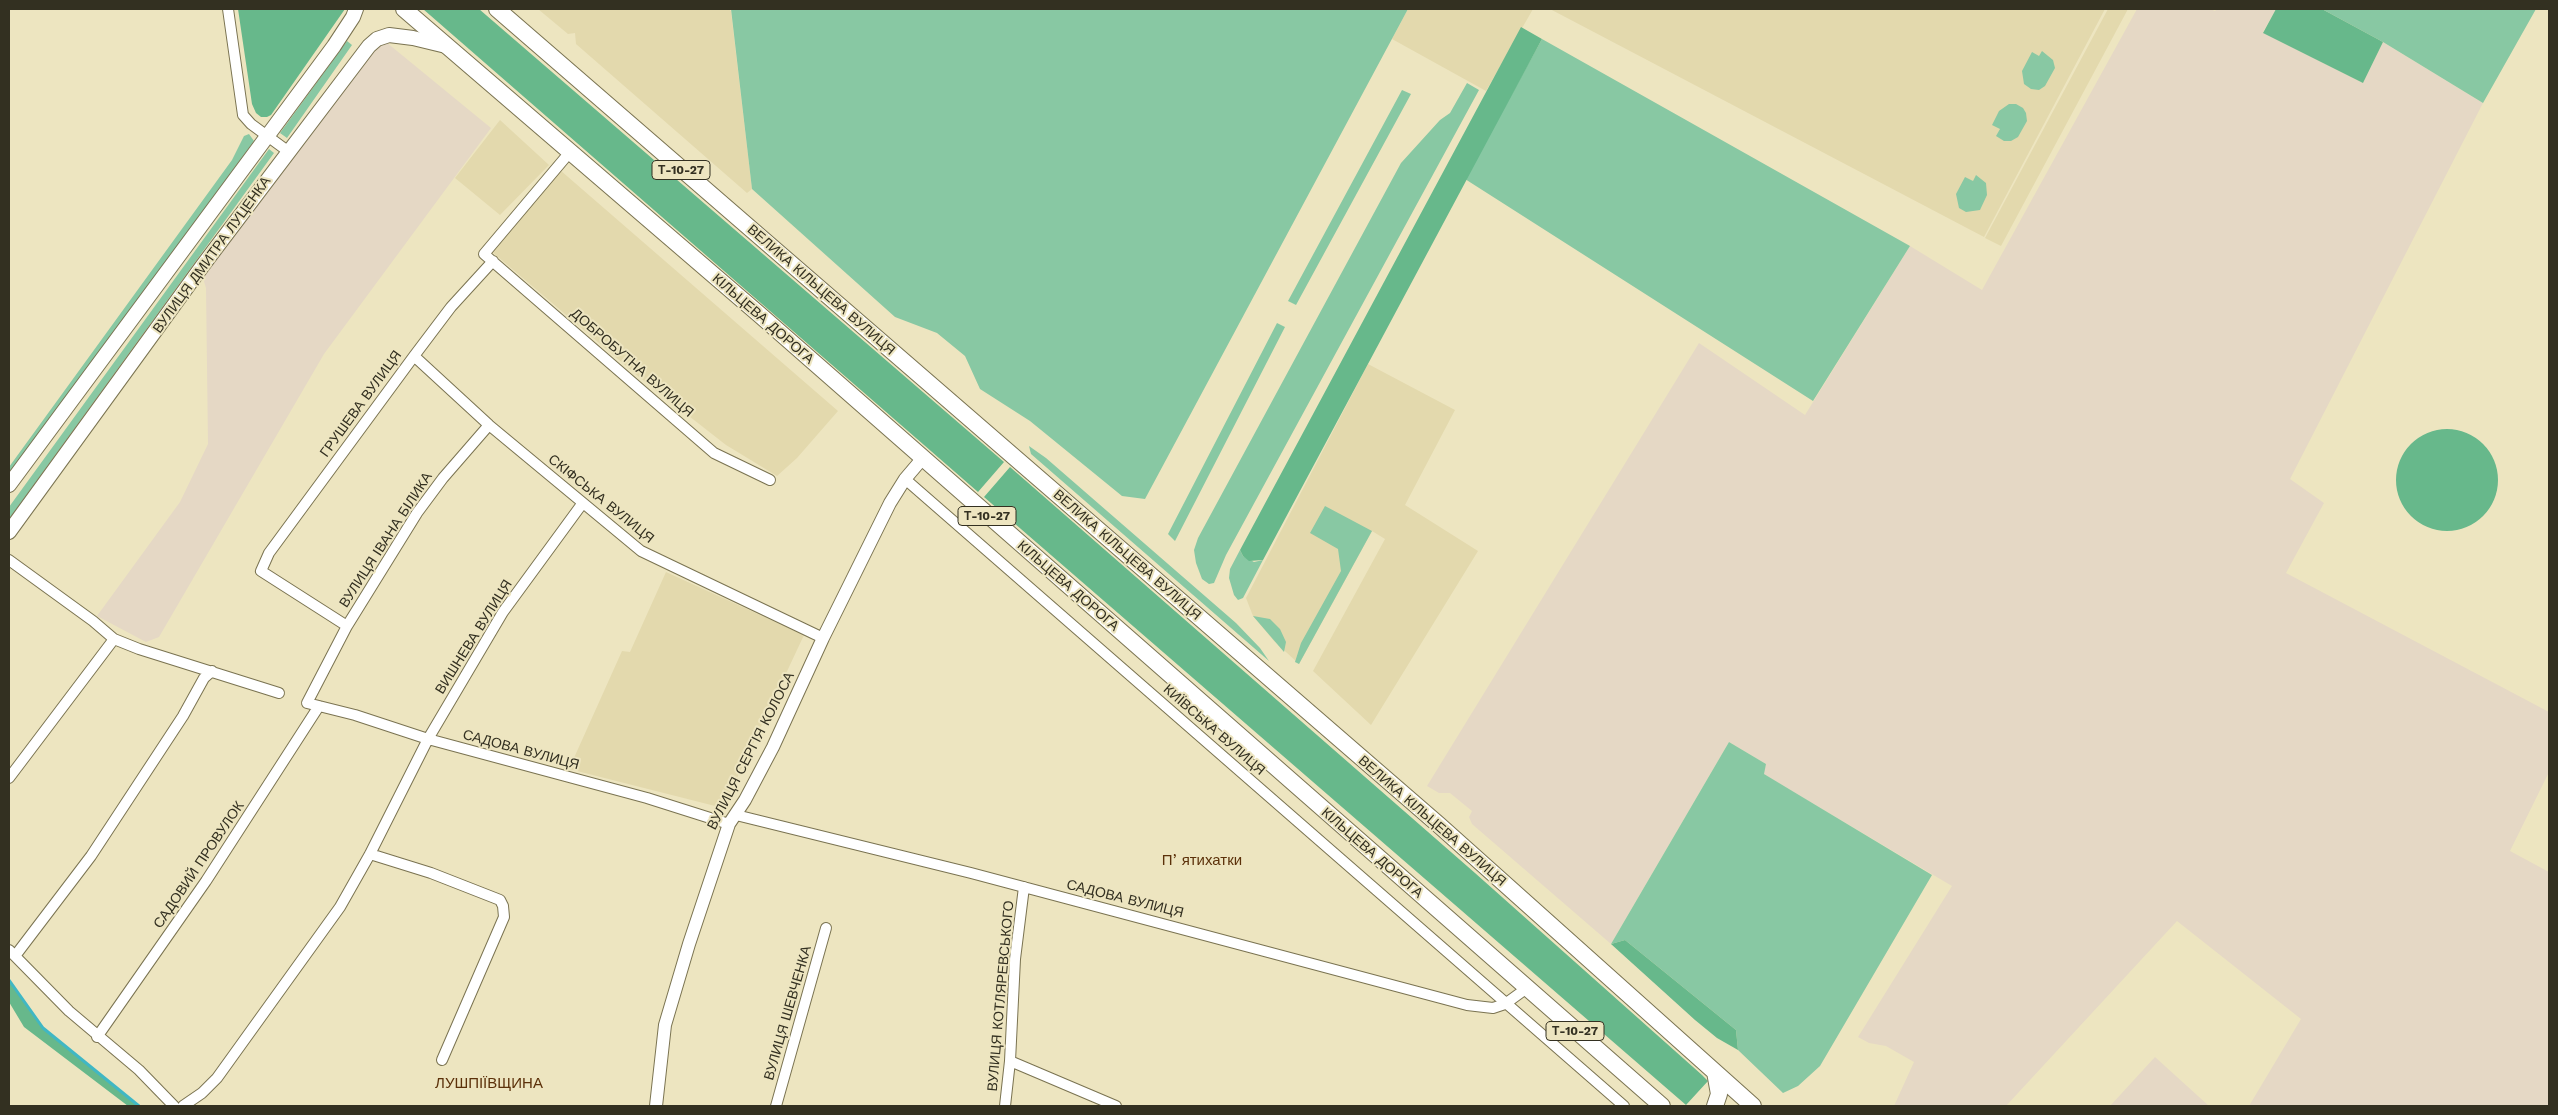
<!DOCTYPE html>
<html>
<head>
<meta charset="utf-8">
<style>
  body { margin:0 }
  #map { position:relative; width:2558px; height:1115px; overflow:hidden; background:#ede5c0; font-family:"Work Sans",sans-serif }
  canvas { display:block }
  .frame { position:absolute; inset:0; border:10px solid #333021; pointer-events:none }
</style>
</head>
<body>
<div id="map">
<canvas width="2558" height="1115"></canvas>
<div class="frame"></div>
</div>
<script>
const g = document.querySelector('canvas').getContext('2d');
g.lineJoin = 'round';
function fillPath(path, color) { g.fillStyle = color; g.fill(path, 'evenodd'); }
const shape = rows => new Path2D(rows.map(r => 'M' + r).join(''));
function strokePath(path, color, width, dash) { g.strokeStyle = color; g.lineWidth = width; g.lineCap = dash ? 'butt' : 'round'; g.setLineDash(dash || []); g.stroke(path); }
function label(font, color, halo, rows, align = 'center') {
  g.font = font + ' "Work Sans",sans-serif'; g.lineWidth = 4; g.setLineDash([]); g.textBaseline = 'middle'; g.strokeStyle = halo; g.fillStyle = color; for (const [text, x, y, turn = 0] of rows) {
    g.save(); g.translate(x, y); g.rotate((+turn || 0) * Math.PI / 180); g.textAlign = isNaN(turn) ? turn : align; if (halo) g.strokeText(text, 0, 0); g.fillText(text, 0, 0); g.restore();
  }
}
fillPath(shape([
  [538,9,729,9,731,11,752,189,747,193,576,44,575,33,568,34],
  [1408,9,1533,9,1486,91,1392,39],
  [1550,9,2105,9,1984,237],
  [2108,9,2128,9,2001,246,1985,238],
  [500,120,549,165,500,215,455,178],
  [560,170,838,411,797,458,777,476,726,445,639,377,491,251],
  [1368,364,1455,410,1405,505,1478,551,1371,725,1313,671,1385,539,1372,531,1299,664,1274,641,1253,616,1246,598],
  [666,572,804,635,723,808,569,769,622,651,630,652]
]), '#e3d9ad');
fillPath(shape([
  [2137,9,2210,9,2215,11,2217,9,2276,9,2263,32,2363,83,2383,42,2483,103,2290,479,2324,503,2286,573,2549,712,2549,772,2510,851,2549,872,2549,1106,2249,1106,2301,1019,2177,921,2006,1106,1894,1106,1914,1062,1886,1046,1869,1043,1858,1037,1952,886,1763,774,1766,764,1729,742,1611,944,1472,824,1469,817,1472,811,1450,793,1439,793,1427,786,1699,343,1805,415,1910,246,1982,290],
  [386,42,491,128,324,354,159,637,146,642,97,616,180,502,208,444,206,288,203,278,376,45],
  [2155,1057,2209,1106,2110,1106]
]), '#e5d8c5');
fillPath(shape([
  [731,9,1408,9,1145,499,1122,496,1030,421,980,389,965,356,937,333,895,317,752,189],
  [2322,9,2536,9,2483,103,2383,42],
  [1542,39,1910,246,1813,401,1465,179],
  [347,41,352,45,287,138,280,133],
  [2042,51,2053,60,2055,68,2045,86,2039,90,2031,89,2024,84,2022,71,2032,52,2039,56],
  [1467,83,1479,90,1226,555,1214,583,1209,584,1202,579,1196,563,1194,550,1198,538,1401,163,1440,120,1450,113],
  [1402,90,1411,94,1296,305,1288,301],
  [2009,104,2016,104,2023,108,2026,113,2027,121,2018,137,2011,141,2004,141,1996,136,2000,129,1992,125,1999,111],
  [249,134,254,141,9,477,9,467,232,160,244,136],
  [269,149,274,153,9,519,9,507],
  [1976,175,1986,183,1987,195,1980,210,1966,212,1959,208,1956,194,1965,177,1973,181],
  [1277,323,1285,327,1175,541,1168,534],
  [1029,446,1046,458,1236,623,1260,648,1269,661,1031,454],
  [1325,506,1372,531,1299,664,1295,662,1301,643,1341,571,1338,549,1310,533],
  [1240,550,1243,556,1254,562,1263,560,1243,598,1238,600,1234,595,1229,578,1230,569],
  [1253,616,1270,619,1280,629,1286,642,1284,652],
  [1729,742,1766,764,1764,774,1932,875,1820,1066,1798,1086,1783,1093,1738,1050,1736,1030,1625,940,1611,944]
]), '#88c8a3');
fillPath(shape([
  [238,9,345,9,271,115,267,117,261,117,256,113,252,104],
  [423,9,479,9,1004,462,978,492],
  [2276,9,2322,9,2383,42,2363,83,2263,33],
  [1521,27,1542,39,1263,560,1249,561,1243,556,1240,550],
  '2396 480a51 51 0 1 1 102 0a51 51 0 1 1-102 0Z',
  [1010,467,1475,873,1702,1075,1708,1081,1686,1105,984,497],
  [1625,940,1736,1030,1738,1050,1717,1038,1695,1020,1611,944],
  [9,980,43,1028,139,1106,128,1106,24,1027,9,1002]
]), '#67b88b');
strokePath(shape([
  [9,980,43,1028,139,1106]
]), '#40b7c4', 3);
const minor = shape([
  [228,9,243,115,251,124,289,152],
  [570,152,484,254,714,453,770,480],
  [414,356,489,425,641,551,823,638],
  [489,425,443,478,417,513,347,626,307,703,355,715,428,739,647,798,729,824],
  [905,479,1624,1106],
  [9,560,93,621,114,639,139,649,279,693],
  [347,626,261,571,269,553,414,356,451,307,493,261],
  [9,778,114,639],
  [736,815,971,873,1467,1005,1493,1008,1505,1004,1527,988],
  [370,854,431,873,500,900,503,906,504,917,442,1060],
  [9,950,69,1011,139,1070,174,1106],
  [15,956,91,856,183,716,204,678,212,671],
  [97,1037,206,881,319,706],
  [1010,1061,1116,1106],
  [183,1106,202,1093,217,1078,340,907,370,854,428,739,503,612,582,504],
  [776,1106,826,928],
  [1005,1106,1010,1061,1015,959,1024,887]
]);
const tertiary = shape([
  [656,1106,665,1025,689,944,729,824,745,800,773,747,823,638,890,503,905,479,922,459]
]);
const secondary = shape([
  [9,485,334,46,353,17,356,9],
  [9,532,203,265,369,46,377,39,389,35,413,38,446,46]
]);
const trunk = shape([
  [404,9,760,315,1662,1106],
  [497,9,1439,825,1753,1106],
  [1715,1072,1719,1094,1715,1106]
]);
strokePath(minor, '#7a7351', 12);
strokePath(tertiary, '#7a7351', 14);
strokePath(secondary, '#7a7351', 16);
strokePath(trunk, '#7a7351', 18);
strokePath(minor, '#fff', 10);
strokePath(tertiary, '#fff', 12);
strokePath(secondary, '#fff', 14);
strokePath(trunk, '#fff', 16);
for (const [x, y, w] of [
  [681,170,58],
  [987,516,58],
  [1575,1031,58]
]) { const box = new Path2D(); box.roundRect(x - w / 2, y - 9.5, w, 19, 4); g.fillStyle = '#ede5c0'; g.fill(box); strokePath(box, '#333021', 1); }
label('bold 12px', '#333021', null, [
  ["Т-10-27",681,170],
  ["Т-10-27",987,516],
  ["Т-10-27",1575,1031]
]);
label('14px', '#333021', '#ede5c0', [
  ["ВУЛИЦЯ ДМИТРА ЛУЦЕНКА",212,255,-54],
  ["ВЕЛИКА КІЛЬЦЕВА ВУЛИЦЯ",821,290,41],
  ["КІЛЬЦЕВА ДОРОГА",763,319,41],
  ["ДОБРОБУТНА ВУЛИЦЯ",632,363,41],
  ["ГРУШЕВА ВУЛИЦЯ",361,404,-54],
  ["СКІФСЬКА ВУЛИЦЯ",601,499,39],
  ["ВУЛИЦЯ ІВАНА БІЛИКА",386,540,-57],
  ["ВЕЛИКА КІЛЬЦЕВА ВУЛИЦЯ",1127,555,41],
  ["КІЛЬЦЕВА ДОРОГА",1068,586,41],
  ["ВИШНЕВА ВУЛИЦЯ",474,637,-58],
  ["КИЇВСЬКА ВУЛИЦЯ",1214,730,41],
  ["САДОВА ВУЛИЦЯ",521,750,15],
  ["ВУЛИЦЯ СЕРГІЯ КОЛОСА",751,751,-63],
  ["ВЕЛИКА КІЛЬЦЕВА ВУЛИЦЯ",1432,821,41],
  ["КІЛЬЦЕВА ДОРОГА",1372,853,41],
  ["САДОВИЙ ПРОВУЛОК",199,865,-56],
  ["САДОВА ВУЛИЦЯ",1125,899,14],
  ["ВУЛИЦЯ КОТЛЯРЕВСЬКОГО",1001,996,-85],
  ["ВУЛИЦЯ ШЕВЧЕНКА",788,1013,-74]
]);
label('15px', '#5c310a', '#ede5c0', [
  ["Пʼятихатки",1202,861],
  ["ЛУШПІЇВЩИНА",489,1084]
]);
</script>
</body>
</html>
